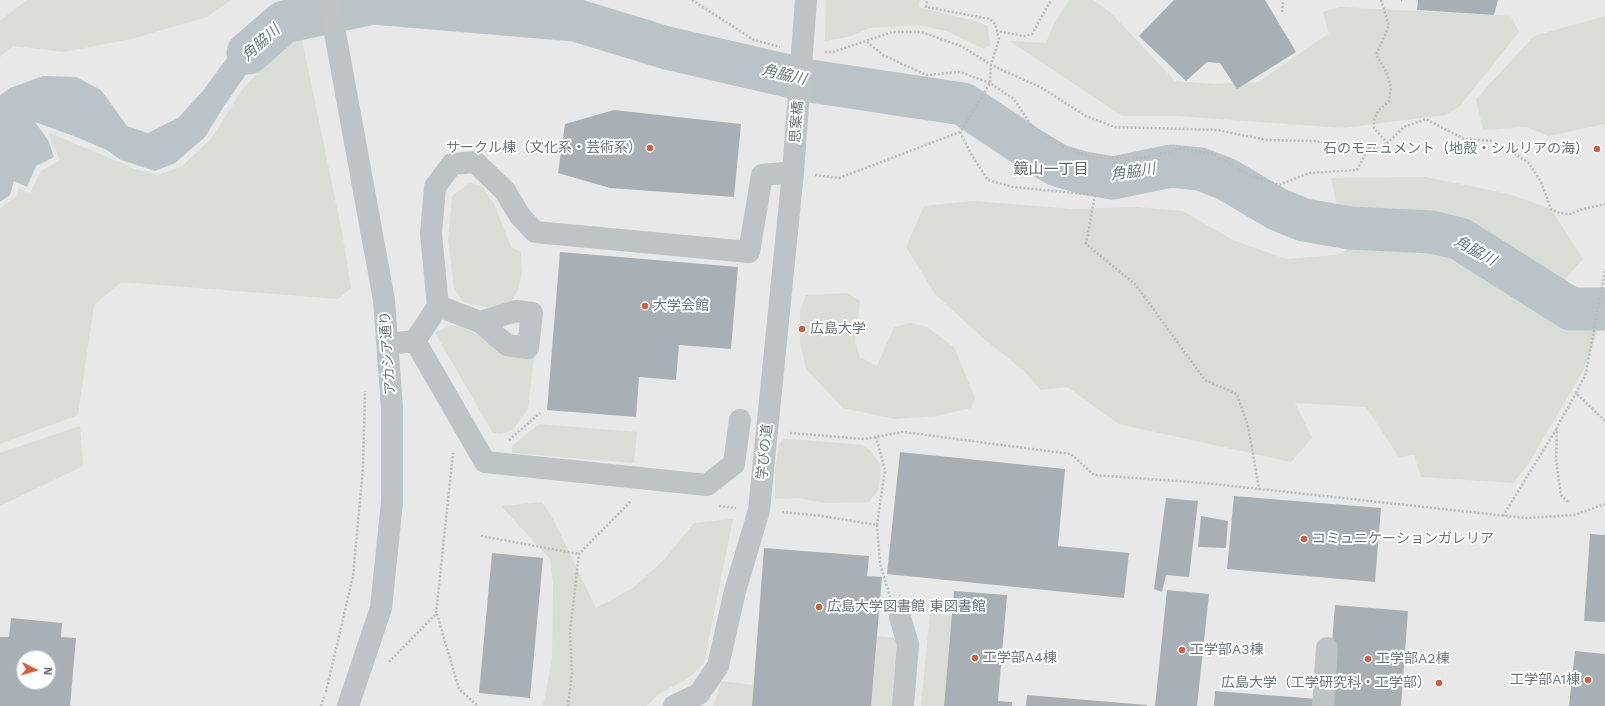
<!DOCTYPE html>
<html>
<head>
<meta charset="utf-8">
<style>
  body { margin:0 }
  #map { position:relative; width:1605px; height:706px; overflow:hidden; background:#f9f9f7; font-family:"Work Sans",sans-serif }
  canvas { display:block }
  .north { position:absolute; left:16px; top:650px; width:40px; height:40px; box-sizing:border-box; background:#fff; border:1px solid #c2c8cc; border-radius:50%; rotate:95deg; font-size:11px; font-weight:700; line-height:16px; text-align:center; color:#66757f }
  .north::after { content:''; display:block; margin:auto; width:14px; height:18px; background:#d35d3d; clip-path:polygon(50% 0,100% 100%,50% 72%,0 100%) }
</style>
</head>
<body>
<div id="map">
<canvas width="1605" height="706"></canvas>
<div class="north">N</div>
</div>
<script>
const g = document.querySelector('canvas').getContext('2d');
g.lineJoin = 'round';
function fillPath(path, color) { g.fillStyle = color; g.fill(path, 'evenodd'); }
const shape = rows => new Path2D(rows.map(r => 'M' + r).join(''));
function strokePath(path, color, width, dash) { g.strokeStyle = color; g.lineWidth = width; g.lineCap = dash ? 'butt' : 'round'; g.setLineDash(dash || []); g.stroke(path); }
function label(font, color, halo, rows, align = 'center') {
  g.font = font + ' "Work Sans","Noto Sans JP",sans-serif'; g.lineWidth = 4; g.setLineDash([]); g.textBaseline = 'middle'; g.strokeStyle = halo; g.fillStyle = color; for (const [text, x, y, turn = 0] of rows) {
    g.save(); g.translate(x, y); g.rotate((+turn || 0) * Math.PI / 180); g.textAlign = isNaN(turn) ? turn : align; if (halo) g.strokeText(text, 0, 0); g.fillText(text, 0, 0); g.restore();
  }
}
fillPath(shape([
  [0,0,1605,0,1605,706,0,706],
  [24,658,48,658,48,682,24,682]
]), '#e7e8e7');
fillPath(shape([
  [27,0,231,0,207,17,131,39,64,52,13,46,0,57,0,21],
  [826,0,920,0,919,7,978,22,988,26,990,45,984,49,946,31,919,25,869,28,852,36,825,41],
  [1069,0,1093,0,1110,12,1175,81,1215,84,1259,82,1329,33,1323,12,1340,7,1511,16,1519,32,1459,107,1445,115,1342,128,1178,116,1122,116,1010,41,1046,43,1053,26],
  [1605,16,1605,124,1548,136,1527,127,1483,130,1476,99,1534,36],
  [301,35,342,232,351,288,338,299,121,282,94,305,78,415,0,444,0,208,17,196,19,188,30,193,41,171,60,160,48,132,135,169,157,175,181,167,211,139,242,90,279,49],
  [1426,177,1509,194,1551,209,1583,259,1549,297,1599,327,1584,369,1529,463,1513,483,1421,477,1414,455,1399,457,1366,407,1295,403,1312,438,1291,462,1119,424,1067,387,1041,390,1024,371,983,338,935,294,906,247,924,206,973,201,1073,209,1137,207,1183,211,1233,240,1286,259,1337,255,1347,250,1331,178],
  [470,183,483,187,494,204,511,247,521,252,522,272,518,290,510,303,494,309,463,302,454,288,448,239,452,196],
  [847,293,860,301,855,342,860,357,877,366,894,327,911,323,927,327,954,347,975,398,971,408,937,416,894,419,843,408,806,369,800,342,800,311,806,295],
  [451,325,461,326,480,336,511,357,535,348,528,409,512,431,501,434,493,433,435,333],
  [539,424,637,432,634,463,512,453,512,446],
  [80,426,83,466,0,506,0,453],
  [783,439,793,439,862,445,871,451,880,464,881,471,878,490,869,502,826,503,797,498,775,499,775,468,779,445],
  [542,502,553,519,596,608,633,588,664,560,694,523,733,519,704,663,691,676,659,694,646,706,543,706,552,659,553,583,550,559,501,506],
  [930,613,952,616,944,706,921,706],
  [877,636,896,638,903,653,898,706,871,706],
  [722,681,753,685,752,706,713,706]
]), '#d9ddd6');
fillPath(shape([
  [295,11,296,26,258,57,224,106,205,137,175,163,155,171,121,160,107,150,79,138,35,122,48,140,54,157,36,166,27,187,14,181,10,195,0,202,0,95,10,88,43,76,76,77,101,90,127,126,148,133,178,118,202,92,230,54,260,26]
]), '#bac4c8');
strokePath(shape([
  [248,53,284,22,373,3,575,20,667,48,810,81,963,104,1032,150,1057,165,1084,173,1113,178,1171,166,1200,169,1226,179,1277,209,1304,220,1350,228,1432,232,1460,239,1571,309,1605,309]
]), '#bac4c8', 43);
fillPath(shape([
  [1174,0,1265,0,1296,52,1237,89,1220,63,1207,62,1186,81,1139,36],
  [1418,0,1498,0,1494,15,1417,10],
  [614,110,741,124,734,197,610,188,558,173,565,124],
  [560,252,738,267,731,349,679,345,676,380,639,377,636,417,547,410],
  [900,452,1065,469,1058,546,1129,553,1124,598,887,574],
  [1234,496,1381,508,1375,582,1227,569],
  [1166,498,1198,501,1189,577,1166,575,1162,592,1154,589],
  [1201,516,1228,521,1226,548,1198,547],
  [1590,534,1605,535,1605,622,1584,621],
  [764,548,869,556,867,576,882,577,871,706,752,706],
  [492,553,543,558,530,698,479,693],
  [1167,590,1209,594,1197,706,1155,706],
  [954,591,1007,595,998,701,1012,702,1012,706,944,706],
  [1335,605,1408,611,1401,706,1327,706],
  [11,618,62,623,61,637,76,638,70,706,0,706,0,637,9,637],
  [24,658,48,658,48,682,24,682],
  [1575,651,1605,654,1605,706,1569,706],
  [1215,691,1318,699,1317,706,1214,706],
  [1027,695,1147,705,1147,706,1026,706]
]), '#a9b0b5');
strokePath(shape([
  [692,0,754,40,780,47],
  [1381,0,1389,26,1376,55,1387,73,1391,88,1389,101,1378,111,1374,120,1374,128,1387,143],
  [1401,0,1402,0],
  [1282,12,1283,0],
  [996,31,1024,36,1032,34,1051,0],
  [867,42,883,55,926,75,960,72,990,83,1014,99,1033,128,1062,146,1091,157,1142,158,1181,149,1214,154,1247,174,1279,185,1309,173,1357,170,1369,147],
  [825,52,833,52,892,32,921,32,961,46,991,65,1040,87,1086,116,1115,127,1217,130,1267,140,1314,141,1381,149,1404,127,1426,119,1464,139,1495,141,1529,163,1542,184,1551,209,1559,213,1570,214,1583,209,1605,204],
  [960,132,972,156,988,180,1013,187,1095,195,1086,244,1135,284,1205,380,1237,394,1248,426,1259,489],
  [815,175,839,178,960,132,990,83,991,65,999,39,995,24,990,19,926,7,927,0],
  [1605,271,1586,373,1576,393,1605,421],
  [790,433,864,439,903,432,1071,454,1094,475,1204,483,1526,518,1574,515,1605,504],
  [509,440,540,413],
  [1568,502,1561,495,1556,460,1557,427,1576,393],
  [719,506,736,508],
  [782,512,822,516,877,525,885,470,876,437],
  [1503,516,1557,428],
  [877,525,880,564,890,597],
  [481,536,579,554],
  [437,614,459,689,478,706],
  [389,662,436,614,453,453],
  [326,692,353,576,363,468,365,391],
  [321,706,324,697],
  [568,706,572,674,570,632,579,554,631,501]
]), '#b9bcbf', 2.5, [2, 2]);
strokePath(shape([
  [329,0,384,300,392,408,392,502,381,608,348,706],
  [438,306,431,234,435,187,452,164,475,162,505,191,520,216,535,232,749,252,762,175,793,172,759,510,735,591,718,666,699,694,674,706],
  [415,341,438,306,480,322,507,345,528,348,532,313,516,311,480,322],
  [388,344,415,341,485,462,707,485,734,464,740,420],
  [900,617,908,644,903,706],
  [1323,706,1327,648]
]), '#bec3c6', 22);
strokePath(shape([
  [793,172,806,0]
]), '#bec3c6', 22);
for (const [x, y, r, color] of [
  [650,148,4,"#d35d3d"],
  [1597,149,4,"#d35d3d"],
  [645,306,4,"#d35d3d"],
  [802,329,4,"#d35d3d"],
  [1304,539,4,"#d35d3d"],
  [819,607,4,"#d35d3d"],
  [1182,650,4,"#d35d3d"],
  [975,658,4,"#d35d3d"],
  [1368,659,4,"#d35d3d"],
  [1588,680,4,"#d35d3d"],
  [1439,683,4,"#d35d3d"]
]) { const dot = new Path2D(); dot.arc(x, y, r, 0, 2 * Math.PI); g.fillStyle = color; g.fill(dot); strokePath(dot, '#fff', 1.5); }
label('14px', '#66757f', '#fff', [
  ["思案橋",797,122,-86],
  ["アカシア通り",388,353,-94],
  ["学びの道",765,452,-84]
]);
label('14px', '#66757f', '#fff', [
  ["サークル棟（文化系・芸術系）",642,148,"right"],
  ["石のモニュメント（地殻・シルリアの海）",1589,149,"right"],
  ["大学会館",653,306],
  ["広島大学",810,329],
  ["コミュニケーションガレリア",1312,539],
  ["広島大学図書館 東図書館",827,607],
  ["工学部A3棟",1190,650],
  ["工学部A4棟",983,658],
  ["工学部A2棟",1376,659],
  ["工学部A1棟",1580,680,"right"],
  ["広島大学（工学研究科・工学部）",1431,683,"right"]
], 'left');
label('italic 15px', '#67797f', '#fff', [
  ["角脇川",261,43,-42],
  ["角脇川",784,75,13],
  ["角脇川",1133,172,-8],
  ["角脇川",1475,251,29]
]);
label('15px', '#58636a', '#fff', [
  ["鏡山一丁目",1051,170]
]);
</script>
</body>
</html>
